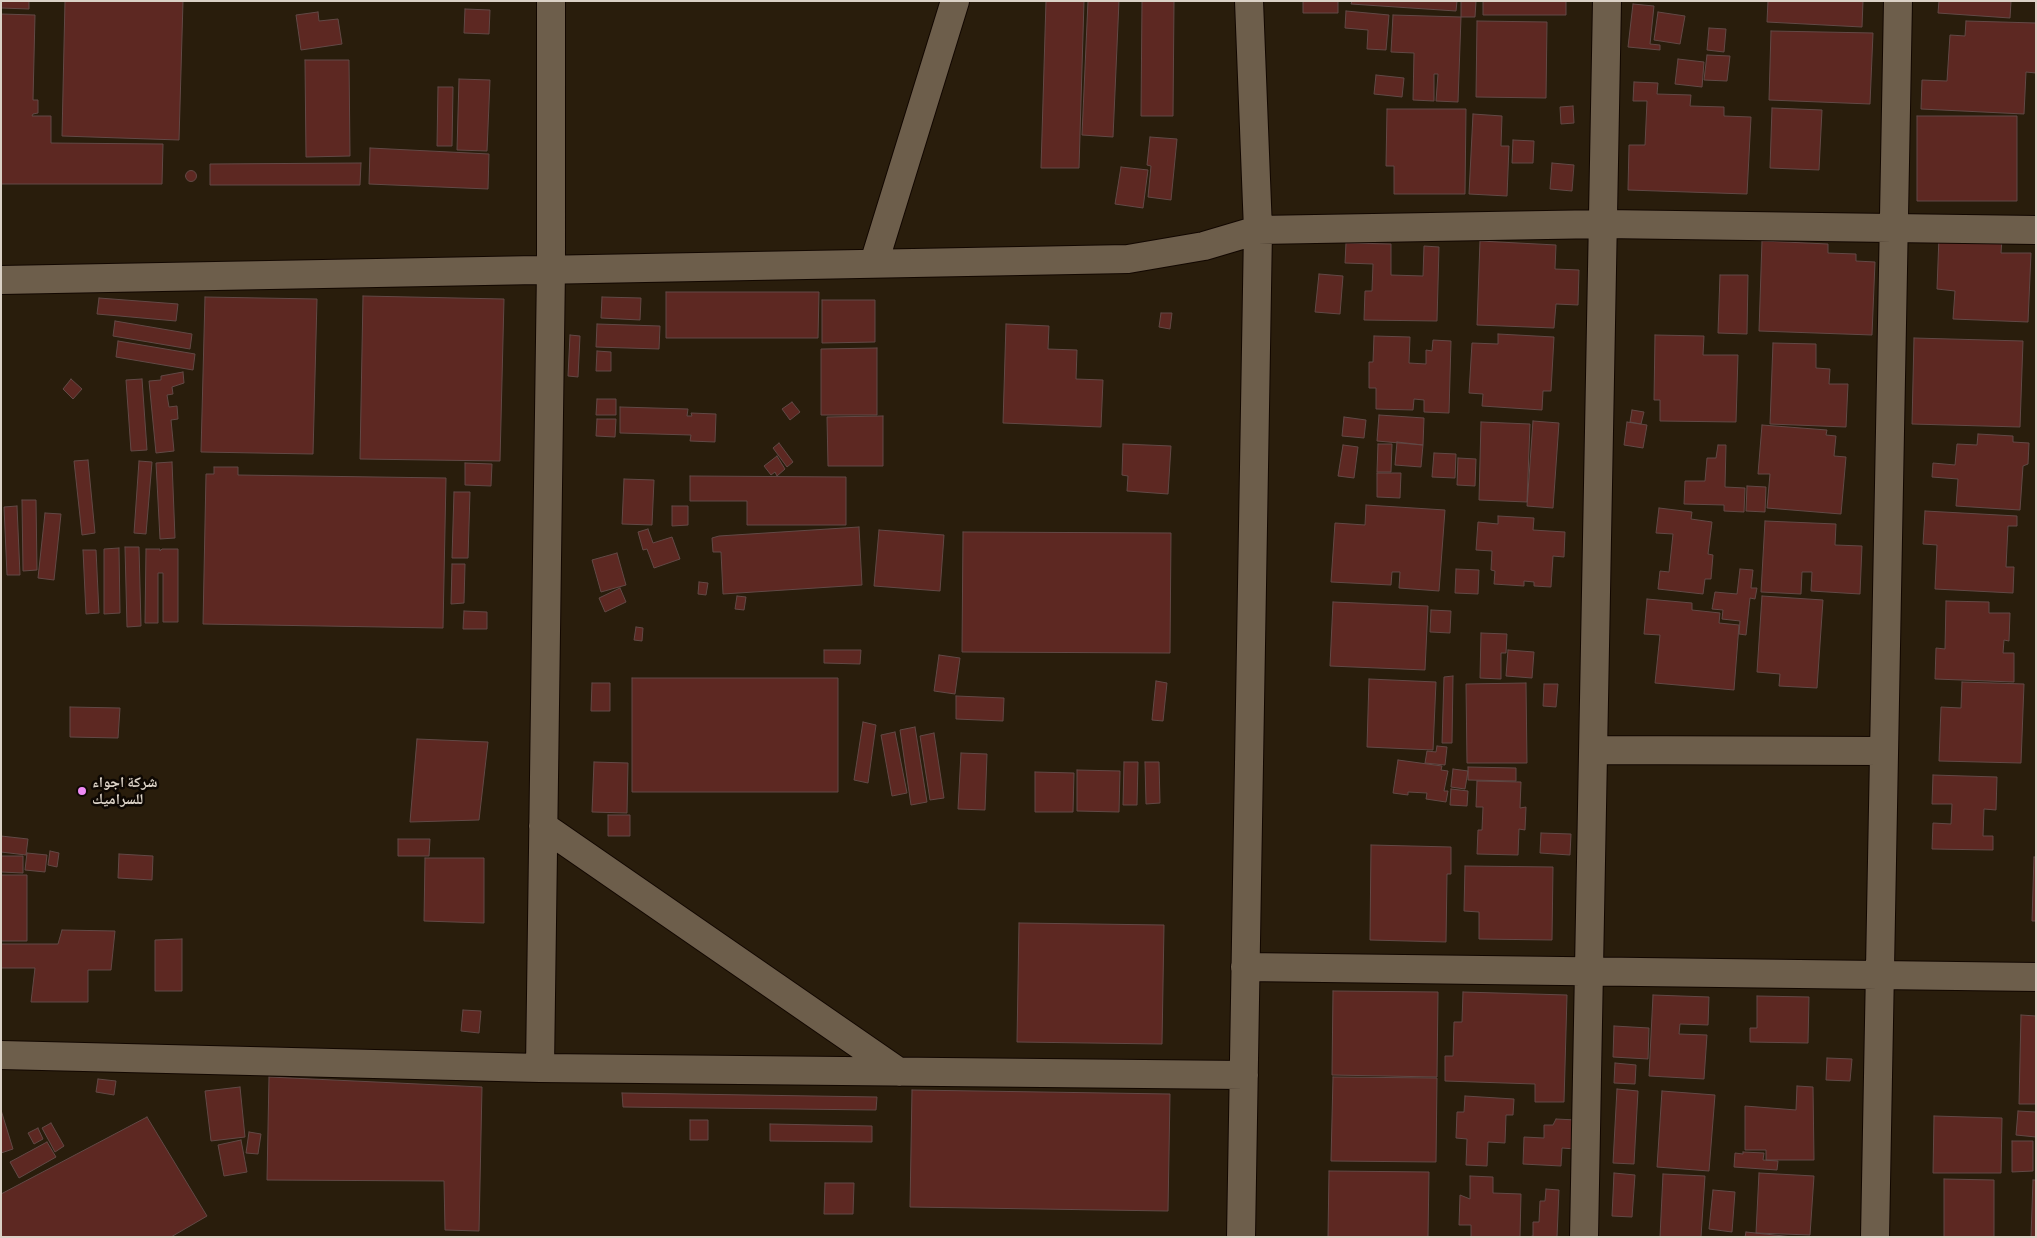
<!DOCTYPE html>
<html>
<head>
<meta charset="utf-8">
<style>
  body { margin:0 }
  #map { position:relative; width:2037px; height:1238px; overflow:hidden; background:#291d0c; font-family:Barlow,sans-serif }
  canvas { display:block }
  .frame { position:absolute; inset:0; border:2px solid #dad1c6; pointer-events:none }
</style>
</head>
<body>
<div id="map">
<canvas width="2037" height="1238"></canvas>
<div class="frame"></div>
</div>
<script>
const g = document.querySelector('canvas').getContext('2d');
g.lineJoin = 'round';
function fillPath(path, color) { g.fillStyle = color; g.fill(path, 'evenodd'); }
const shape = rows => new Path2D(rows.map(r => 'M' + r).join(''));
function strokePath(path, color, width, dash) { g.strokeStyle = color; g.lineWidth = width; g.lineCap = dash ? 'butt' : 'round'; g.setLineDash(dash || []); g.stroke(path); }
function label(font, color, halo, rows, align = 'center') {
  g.font = font + ' Barlow,"Noto Naskh Arabic",sans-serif'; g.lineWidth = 5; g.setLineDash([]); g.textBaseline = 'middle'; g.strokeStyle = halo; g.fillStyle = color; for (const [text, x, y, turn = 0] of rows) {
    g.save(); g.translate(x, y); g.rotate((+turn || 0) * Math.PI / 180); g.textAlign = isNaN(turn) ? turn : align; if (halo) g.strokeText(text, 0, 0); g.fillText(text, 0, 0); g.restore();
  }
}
const building = shape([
  [1,1,29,1,29,9,1,8,1,1],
  [65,1,183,1,179,140,62,136,65,1],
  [1046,1,1084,1,1079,168,1041,168,1046,1],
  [1088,1,1119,1,1113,137,1082,135,1088,1],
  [1142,1,1174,1,1173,116,1141,116,1142,1],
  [1303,1,1338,1,1338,13,1303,13,1303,1],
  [1352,1,1457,1,1456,11,1351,4,1352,1],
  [1461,1,1476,1,1475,17,1461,17,1461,1],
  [1483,1,1566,1,1566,15,1483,15,1483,1],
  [1768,1,1863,1,1862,27,1767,22,1768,1],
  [1939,1,2011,1,2010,18,1938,13,1939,1],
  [1633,4,1654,6,1650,44,1660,45,1660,50,1628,47,1633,4],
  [465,9,490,10,489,34,464,33,465,9],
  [1346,11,1389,15,1386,50,1367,49,1368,30,1345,28,1346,11],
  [318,12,319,21,338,19,342,44,301,50,296,15,318,12],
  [1658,12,1685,16,1680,44,1654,40,1658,12],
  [1,14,35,15,33,100,38,100,38,113,33,114,32,116,51,116,51,143,163,144,162,184,1,184,1,14],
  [1393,15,1461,17,1458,102,1436,101,1438,74,1434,74,1434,101,1413,100,1414,53,1391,52,1393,15],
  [1477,21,1547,22,1546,98,1476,97,1477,21],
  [1966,21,2036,23,2036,73,2026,72,2024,114,1921,109,1922,80,1947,81,1950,35,1965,36,1966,21],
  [1709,28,1726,29,1724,52,1707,50,1709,28],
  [1771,31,1873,33,1870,104,1769,100,1771,31],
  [1707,55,1730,56,1727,81,1704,80,1707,55],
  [1678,59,1704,62,1702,87,1675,84,1678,59],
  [305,60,349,60,350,156,306,157,305,60],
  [1376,75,1404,78,1402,97,1374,94,1376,75],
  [459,79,490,80,487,151,457,150,459,79],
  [1634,82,1658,83,1657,94,1691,95,1690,106,1724,107,1724,116,1751,117,1747,194,1628,190,1629,145,1645,145,1647,101,1633,101,1634,82],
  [438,87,453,87,452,146,437,146,438,87],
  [1573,106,1574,123,1561,124,1560,107,1573,106],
  [1772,108,1822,110,1819,170,1770,168,1772,108],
  [1387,109,1466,109,1465,194,1394,194,1394,166,1386,166,1387,109],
  [1473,114,1502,116,1501,146,1509,146,1507,196,1469,194,1473,114],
  [1917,116,2017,116,2017,201,1917,201,1917,116],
  [1150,137,1177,139,1171,200,1148,197,1151,166,1147,165,1150,137],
  [1513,140,1534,141,1533,163,1512,163,1513,140],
  [370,148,489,154,488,189,369,184,370,148],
  [361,163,360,185,210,185,210,164,361,163],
  [1552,163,1574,165,1572,191,1550,189,1552,163],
  [1121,167,1148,170,1143,208,1115,204,1121,167],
  '185.5 176a5.5 5.5 0 1 1 11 0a5.5 5.5 0 1 1-11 0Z',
  [1939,237,2002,239,2001,253,2031,253,2028,322,1953,319,1955,291,1937,289,1939,237],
  [1480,241,1556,245,1555,269,1579,270,1578,305,1556,304,1554,328,1477,325,1480,241],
  [1762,241,1828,244,1828,253,1856,254,1856,261,1875,262,1872,335,1759,331,1762,241],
  [1346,243,1391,244,1391,275,1423,276,1424,246,1439,247,1437,321,1364,320,1365,291,1372,291,1373,264,1345,263,1346,243],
  [1319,274,1343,276,1340,314,1315,312,1319,274],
  [1720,275,1748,275,1747,334,1718,333,1720,275],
  [666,292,819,292,818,338,666,338,666,292],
  [363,296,504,299,500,461,360,459,363,296],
  [205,297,317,299,313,454,201,452,205,297],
  [602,297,641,298,640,320,601,318,602,297],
  [99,298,178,304,176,321,97,314,99,298],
  [822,300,875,300,875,342,822,343,822,300],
  [1161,313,1172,313,1170,329,1159,327,1161,313],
  [115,321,192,334,190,349,113,336,115,321],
  [597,324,660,326,659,349,596,347,597,324],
  [1006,324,1049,326,1048,349,1077,350,1076,379,1103,380,1101,427,1003,423,1006,324],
  [1498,334,1554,337,1551,391,1543,391,1542,410,1482,406,1483,394,1469,393,1472,343,1498,344,1498,334],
  [570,335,580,336,578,377,568,376,570,335],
  [1655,335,1704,336,1703,355,1738,355,1736,422,1660,421,1660,400,1654,400,1655,335],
  [1374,336,1410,337,1409,363,1426,364,1426,350,1432,351,1433,340,1451,341,1449,413,1424,412,1424,400,1414,399,1413,410,1376,409,1376,388,1369,388,1369,362,1373,362,1374,336],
  [1914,338,2023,341,2020,427,1912,424,1914,338],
  [118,341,195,354,193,370,116,357,118,341],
  [1773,343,1816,344,1816,368,1830,369,1829,384,1848,384,1846,427,1770,424,1773,343],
  [877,348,877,415,821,415,821,349,877,348],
  [597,351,611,352,611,371,596,371,597,351],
  [183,372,184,383,172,387,173,394,167,395,169,407,177,406,178,419,171,420,174,451,156,453,149,381,161,380,161,376,183,372],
  [71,379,82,389,73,399,63,389,71,379],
  [142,379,147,450,131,451,126,380,142,379],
  [597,399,616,399,616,415,596,415,597,399],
  [792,402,800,412,790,420,782,409,792,402],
  [620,407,688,409,687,416,692,416,691,413,716,414,715,442,690,441,691,435,620,433,620,407],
  [1632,410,1644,412,1641,424,1630,422,1632,410],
  [1379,415,1424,418,1423,445,1377,441,1379,415],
  [883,416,883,466,828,466,827,417,883,416],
  [1344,417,1366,420,1364,438,1342,436,1344,417],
  [597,419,616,419,615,437,596,436,597,419],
  [1533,421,1559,423,1553,508,1527,506,1533,421],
  [1481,422,1530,424,1527,502,1479,500,1481,422],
  [1627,422,1647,425,1643,448,1624,445,1627,422],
  [1762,425,1827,430,1826,435,1836,436,1834,456,1846,457,1841,514,1767,508,1770,474,1758,474,1762,425],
  [1978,434,2013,436,2013,442,2029,443,2028,464,2023,466,2020,510,1956,506,1958,479,1932,477,1933,463,1955,465,1957,444,1977,445,1978,434],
  [1397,442,1423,445,1421,467,1395,465,1397,442],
  [779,443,793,462,787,467,773,448,779,443],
  [1123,444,1171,446,1168,494,1127,491,1128,476,1122,475,1123,444],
  [1378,444,1392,444,1391,472,1377,472,1378,444],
  [1343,445,1358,447,1354,478,1338,476,1343,445],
  [1718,445,1726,445,1725,487,1745,488,1744,512,1724,511,1724,505,1684,504,1685,481,1705,481,1707,458,1716,458,1718,445],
  [1434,453,1456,454,1455,478,1432,477,1434,453],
  [777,456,785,469,777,476,775,472,771,475,764,466,777,456],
  [1458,458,1476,459,1475,486,1457,485,1458,458],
  [88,460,95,533,82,535,74,461,88,460],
  [139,461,152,462,146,534,134,533,139,461],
  [172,462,175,538,160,539,156,463,172,462],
  [465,463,492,464,491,486,465,485,465,463],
  [214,467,238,467,238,475,446,478,443,628,203,624,206,474,214,474,214,467],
  [1377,473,1401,473,1400,498,1377,497,1377,473],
  [690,476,846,477,846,525,747,525,747,501,690,501,690,476],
  [624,479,654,480,652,525,622,524,624,479],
  [1747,486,1766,487,1765,512,1746,511,1747,486],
  [454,492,470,492,468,558,452,558,454,492],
  [22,500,36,500,37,570,23,571,22,500],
  [1366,505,1445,510,1439,591,1399,588,1400,572,1392,572,1391,585,1331,582,1335,523,1365,525,1366,505],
  [17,506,20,575,7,575,4,507,17,506],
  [672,506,688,506,688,525,672,526,672,506],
  [1659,508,1692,512,1691,519,1712,522,1708,554,1713,555,1711,579,1705,579,1703,594,1658,589,1660,571,1669,572,1673,534,1656,533,1659,508],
  [1925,511,2017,516,2017,526,2008,526,2006,567,2014,567,2013,593,1935,589,1937,545,1923,544,1925,511],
  [45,513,61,514,54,580,38,578,45,513],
  [1498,516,1534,518,1533,530,1565,532,1564,557,1553,556,1551,587,1534,586,1534,582,1524,581,1524,586,1494,584,1495,571,1491,570,1492,551,1476,550,1478,522,1498,524,1498,516],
  [1765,521,1836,524,1835,545,1862,546,1860,594,1811,591,1812,572,1802,572,1801,594,1761,592,1765,521],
  [859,527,862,585,723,594,721,552,713,552,712,538,719,536,859,527],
  [648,529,653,543,672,537,680,559,654,568,647,549,643,550,638,532,648,529],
  [879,530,944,535,940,591,874,586,879,530],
  [963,532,1171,533,1170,653,962,652,963,532],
  [125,547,139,547,141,626,127,627,125,547],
  [119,548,120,613,104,614,104,549,119,548],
  [146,549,160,549,160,551,162,549,178,549,178,622,163,622,163,573,158,573,158,623,145,623,146,549],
  [83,550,96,550,99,613,86,614,83,550],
  [617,553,626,585,601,592,592,560,617,553],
  [452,564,465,564,464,603,451,604,452,564],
  [1456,569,1479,570,1478,594,1455,593,1456,569],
  [1740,569,1753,570,1751,588,1757,588,1755,599,1750,598,1746,635,1739,634,1740,621,1722,619,1723,610,1712,609,1715,592,1737,594,1740,569],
  [699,582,708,583,706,595,698,594,699,582],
  [620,588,626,602,605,612,599,598,620,588],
  [737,596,746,597,744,610,735,609,737,596],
  [1762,596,1823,600,1817,688,1779,686,1780,674,1757,672,1762,596],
  [1647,599,1692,603,1692,610,1720,613,1719,623,1739,625,1734,690,1655,683,1660,635,1644,634,1647,599],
  [1946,601,1989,602,1989,613,2010,613,2009,641,2004,640,2003,653,2014,653,2014,682,1935,679,1936,648,1945,649,1946,601],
  [1333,602,1428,606,1425,670,1330,666,1333,602],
  [1431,610,1451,611,1450,633,1430,632,1431,610],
  [464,611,487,612,487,629,463,629,464,611],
  [636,627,643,628,642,641,634,640,636,627],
  [1481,633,1507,634,1506,653,1501,653,1501,679,1480,678,1481,633],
  [824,650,861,650,860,664,824,663,824,650],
  [1508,650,1534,652,1532,678,1506,676,1508,650],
  [939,655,960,658,955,694,934,691,939,655],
  [1453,676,1452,743,1442,743,1444,677,1453,676],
  [632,678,838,678,838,792,632,792,632,678],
  [1369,679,1436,682,1433,750,1367,747,1369,679],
  [1156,681,1167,683,1163,721,1152,720,1156,681],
  [1962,682,2024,684,2021,763,1939,761,1941,707,1961,708,1962,682],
  [592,683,610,683,610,711,591,711,592,683],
  [1526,683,1527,763,1467,763,1466,684,1526,683],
  [1544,684,1558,684,1556,707,1543,706,1544,684],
  [956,696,1004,698,1003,721,956,719,956,696],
  [70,707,120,708,118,738,70,737,70,707],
  [863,722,876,725,868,783,854,780,863,722],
  [915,727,927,802,911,805,900,730,915,727],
  [895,732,907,793,892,796,881,735,895,732],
  [934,733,944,798,930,800,920,736,934,733],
  [417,739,488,742,479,820,410,822,417,739],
  [1437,746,1447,747,1445,765,1425,763,1427,751,1436,752,1437,746],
  [961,753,987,754,985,810,958,809,961,753],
  [1398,760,1442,766,1441,770,1448,771,1444,791,1448,791,1446,802,1426,799,1427,793,1408,792,1408,795,1393,793,1398,760],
  [594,762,628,763,627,813,592,812,594,762],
  [1124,762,1138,762,1137,805,1123,805,1124,762],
  [1145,762,1159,762,1160,803,1146,804,1145,762],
  [1468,767,1516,768,1516,781,1468,780,1468,767],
  [1453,769,1468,771,1465,789,1451,787,1453,769],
  [1077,770,1120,771,1119,812,1077,811,1077,770],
  [1035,772,1074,773,1073,812,1035,812,1035,772],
  [1933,775,1997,777,1996,810,1984,809,1983,836,1993,836,1993,850,1932,849,1933,823,1951,824,1952,804,1932,804,1933,775],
  [1477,781,1521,782,1520,808,1526,807,1525,830,1519,829,1518,855,1477,854,1478,830,1482,830,1483,807,1476,807,1477,781],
  [1451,789,1468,791,1467,806,1450,805,1451,789],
  [608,815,630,815,630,836,608,836,608,815],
  [1541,833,1571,834,1570,855,1540,853,1541,833],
  [1,836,28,839,26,855,1,852,1,836],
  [398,839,430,839,429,856,398,856,398,839],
  [1371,845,1451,847,1451,874,1447,874,1446,942,1370,940,1371,845],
  [50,851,59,853,57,867,48,865,50,851],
  [27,853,47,855,45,872,25,870,27,853],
  [119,854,153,856,152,880,118,878,119,854],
  [1,856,23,856,23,873,1,872,1,856],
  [2034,857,2036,857,2036,921,2032,921,2034,857],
  [425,858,484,858,484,923,424,921,425,858],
  [1465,866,1553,867,1552,940,1479,939,1479,912,1464,911,1465,866],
  [1,875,27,875,27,941,1,941,1,875],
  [1019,923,1164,925,1162,1044,1017,1042,1019,923],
  [62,930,115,931,111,970,88,970,88,1002,31,1002,35,968,1,968,1,944,58,944,62,930],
  [182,939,182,991,155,991,155,940,182,939],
  [1333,991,1438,992,1437,1077,1332,1075,1333,991],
  [1463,992,1567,995,1564,1102,1535,1102,1535,1084,1445,1081,1445,1056,1453,1056,1454,1022,1462,1022,1463,992],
  [1653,995,1709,997,1708,1025,1680,1024,1679,1034,1707,1035,1704,1079,1649,1076,1653,995],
  [1757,996,1809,997,1808,1043,1750,1042,1750,1028,1757,1028,1757,996],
  [463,1010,481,1011,479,1033,461,1031,463,1010],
  [2021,1015,2036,1016,2036,1104,2019,1104,2021,1015],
  [1614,1026,1649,1028,1648,1059,1613,1057,1614,1026],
  [1827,1058,1852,1059,1850,1081,1826,1080,1827,1058],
  [1615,1063,1636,1065,1635,1084,1614,1083,1615,1063],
  [269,1077,482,1087,479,1231,445,1230,444,1181,267,1180,269,1077],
  [1333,1077,1437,1078,1436,1162,1331,1161,1333,1077],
  [98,1079,116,1081,114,1095,96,1092,98,1079],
  [1797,1086,1813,1087,1814,1160,1766,1160,1766,1150,1745,1150,1745,1106,1796,1110,1797,1086],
  [240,1087,245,1137,211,1141,205,1091,240,1087],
  [1617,1089,1638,1091,1634,1164,1613,1163,1617,1089],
  [912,1090,1170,1094,1168,1211,910,1207,912,1090],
  [1662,1091,1715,1095,1709,1171,1657,1167,1662,1091],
  [622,1093,877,1097,876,1110,623,1107,622,1093],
  [1465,1096,1514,1099,1513,1115,1506,1115,1505,1143,1488,1142,1487,1166,1466,1165,1467,1139,1456,1138,1457,1112,1464,1112,1465,1096],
  [1,1110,13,1149,1,1153,1,1110],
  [2018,1111,2036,1112,2036,1137,2016,1135,2018,1111],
  [1934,1116,2002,1118,2001,1173,1933,1173,1934,1116],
  [147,1117,207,1216,171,1237,1,1237,1,1194,147,1117],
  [1556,1119,1576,1120,1575,1149,1562,1148,1561,1166,1523,1164,1524,1137,1544,1138,1544,1125,1553,1125,1556,1119],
  [690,1120,708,1120,708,1140,690,1140,690,1120],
  [51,1123,64,1146,55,1152,42,1128,51,1123],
  [770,1124,872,1126,872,1142,770,1141,770,1124],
  [38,1128,43,1139,34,1144,28,1133,38,1128],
  [249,1132,261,1134,258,1154,246,1153,249,1132],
  [241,1140,247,1172,224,1176,218,1145,241,1140],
  [2012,1141,2033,1141,2033,1171,2012,1172,2012,1141],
  [47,1142,56,1157,19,1178,10,1162,47,1142],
  [1743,1152,1764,1153,1763,1160,1778,1161,1777,1170,1734,1167,1735,1153,1743,1154,1743,1152],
  [1329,1171,1429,1172,1428,1237,1328,1237,1329,1171],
  [1614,1173,1635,1175,1632,1217,1612,1216,1614,1173],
  [1759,1173,1814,1176,1810,1235,1756,1233,1759,1173],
  [1663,1174,1705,1176,1701,1237,1660,1237,1663,1174],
  [1470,1176,1493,1177,1493,1193,1521,1194,1520,1237,1471,1237,1471,1225,1459,1225,1460,1195,1470,1199,1470,1176],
  [1944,1179,1994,1180,1994,1237,1944,1237,1944,1179],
  [2033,1180,2036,1180,2036,1237,2031,1237,2033,1180],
  [825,1183,854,1183,853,1214,824,1214,825,1183],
  [1546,1189,1559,1190,1557,1237,1528,1237,1533,1236,1533,1222,1539,1222,1540,1201,1545,1201,1546,1189],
  [1713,1190,1735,1192,1732,1232,1709,1229,1713,1190],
  [1746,1232,1793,1237,1745,1237,1746,1232]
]);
fillPath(building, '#5d2822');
strokePath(building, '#624946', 1);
const minor = shape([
  [874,263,955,1],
  [1,280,1128,259,1204,246,1258,230,1604,224,2036,230],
  [1593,750,1883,751],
  [543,826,899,1072],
  [1245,967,2036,977],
  [1,1055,540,1068,1244,1075],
  [540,1068,551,268,551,1],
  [1241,1237,1258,230,1249,1],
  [1584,1237,1607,1],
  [1875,1237,1898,1]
]);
strokePath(minor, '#120700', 30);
strokePath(minor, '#6d5e4b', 28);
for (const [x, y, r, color] of [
  [82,791,5,"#f08bf5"]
]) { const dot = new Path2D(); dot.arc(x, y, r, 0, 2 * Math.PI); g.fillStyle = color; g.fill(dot); strokePath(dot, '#0e0803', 2); }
label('bold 15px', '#dad1c6', '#0e0803', [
  ["شركة اجواء",92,782],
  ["للسراميك",92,799]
], 'left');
</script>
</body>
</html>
